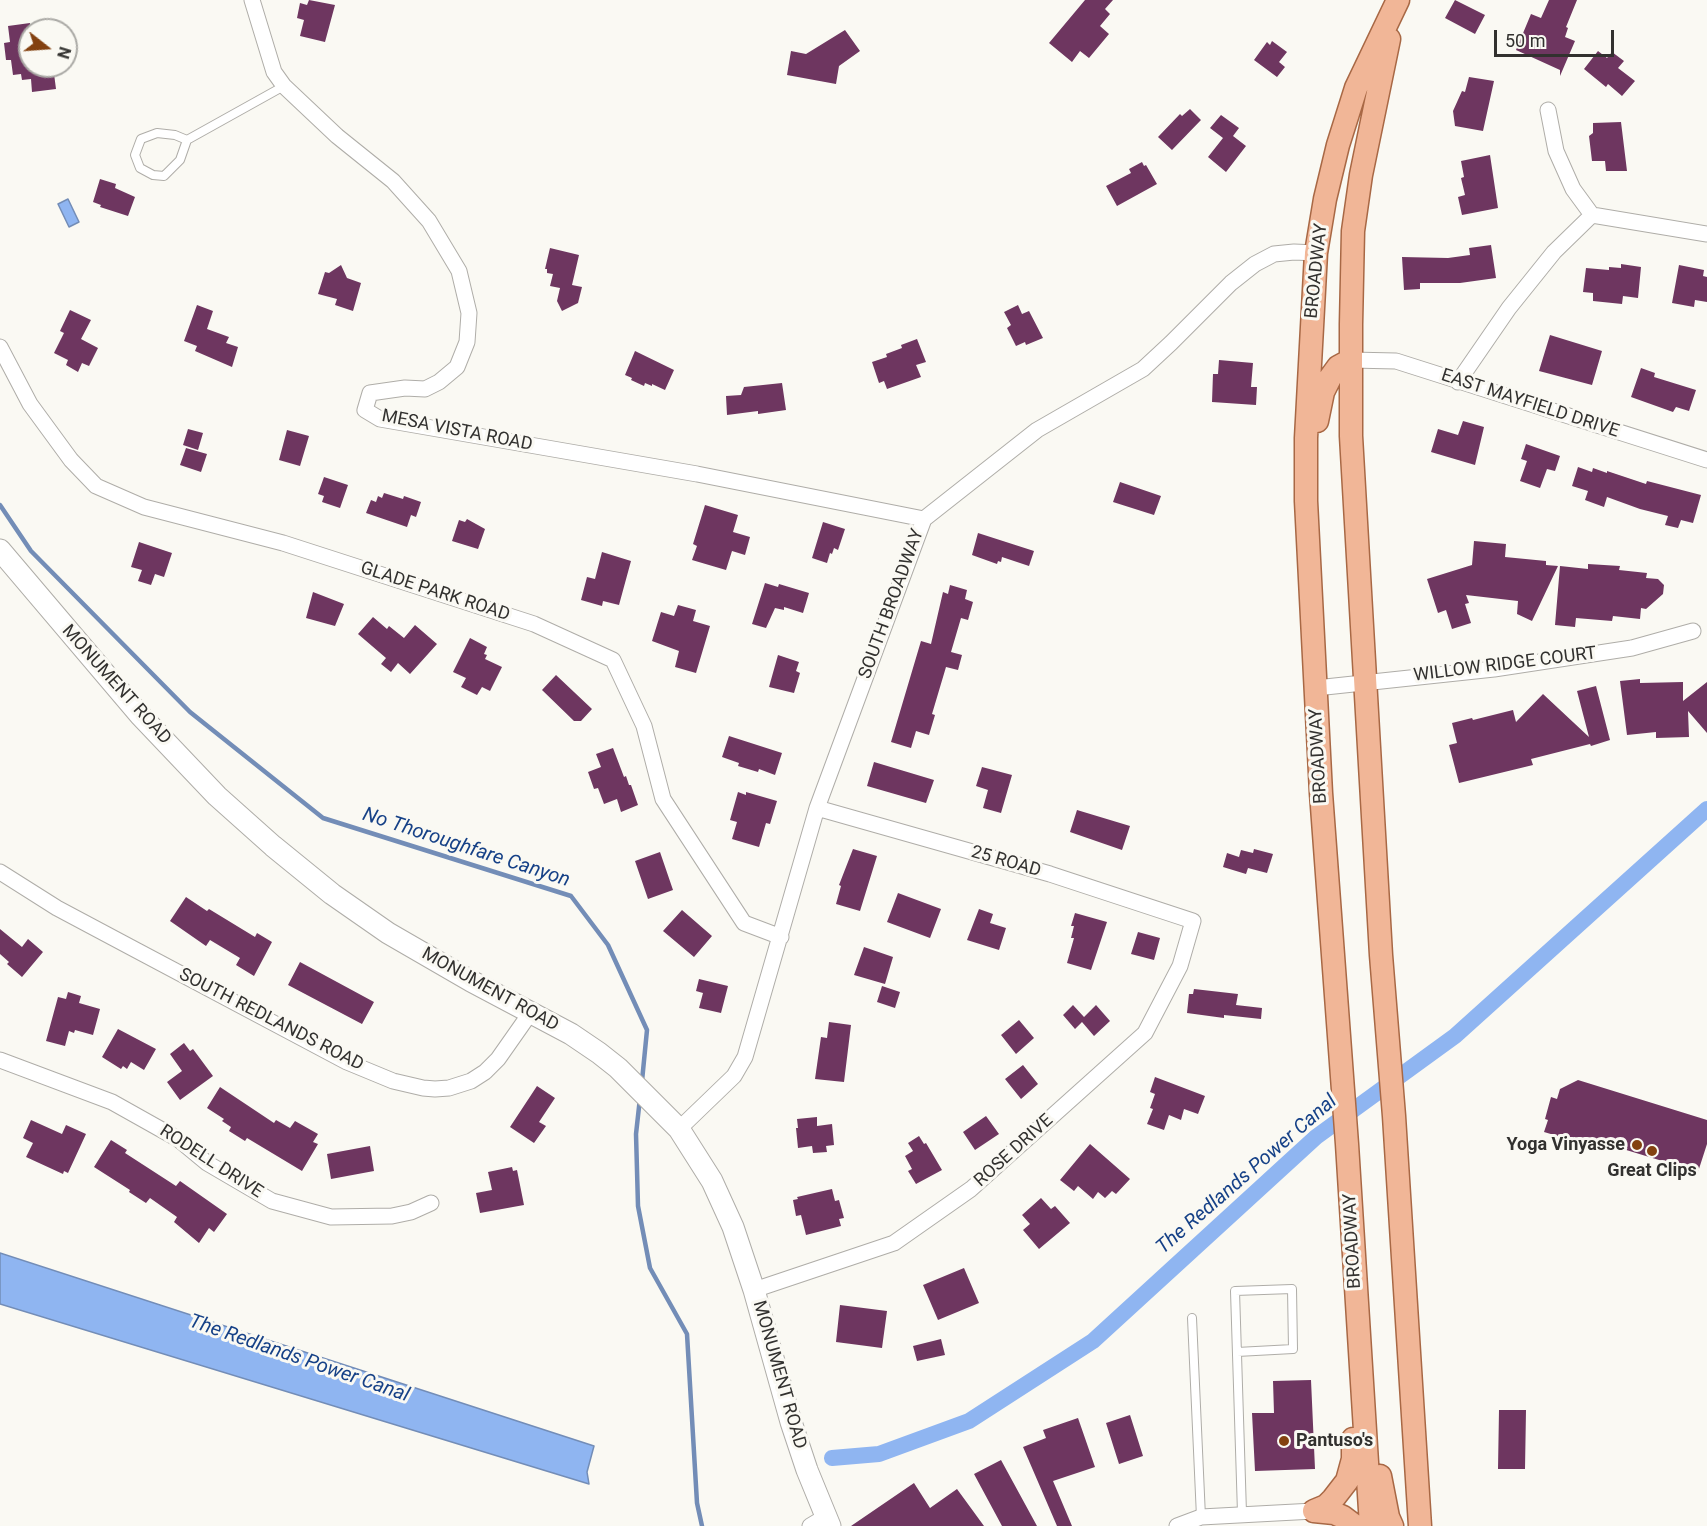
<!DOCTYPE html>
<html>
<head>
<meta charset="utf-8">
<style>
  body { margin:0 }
  #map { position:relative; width:1707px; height:1526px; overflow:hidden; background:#faf9f3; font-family:Roboto,sans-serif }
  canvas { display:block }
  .north { position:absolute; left:18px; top:18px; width:60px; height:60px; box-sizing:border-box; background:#faf9f3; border:2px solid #aaa9a5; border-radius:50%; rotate:107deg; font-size:16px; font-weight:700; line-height:24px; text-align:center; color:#32312f }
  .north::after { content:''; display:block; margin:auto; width:21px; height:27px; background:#834110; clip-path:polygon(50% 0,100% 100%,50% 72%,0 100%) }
  .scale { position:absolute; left:1494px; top:30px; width:120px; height:27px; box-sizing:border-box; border:3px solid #32312f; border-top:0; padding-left:8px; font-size:18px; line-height:21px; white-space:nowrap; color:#32312f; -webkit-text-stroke:4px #faf9f3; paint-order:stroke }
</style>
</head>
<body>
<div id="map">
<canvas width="1707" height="1526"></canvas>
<div class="north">N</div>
<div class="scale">50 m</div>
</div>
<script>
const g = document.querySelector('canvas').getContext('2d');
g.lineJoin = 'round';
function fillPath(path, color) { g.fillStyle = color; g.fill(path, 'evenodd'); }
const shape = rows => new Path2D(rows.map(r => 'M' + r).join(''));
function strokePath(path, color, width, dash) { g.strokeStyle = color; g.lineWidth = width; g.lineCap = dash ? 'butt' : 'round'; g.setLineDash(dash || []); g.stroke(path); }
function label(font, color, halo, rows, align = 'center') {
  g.font = font + ' Roboto,sans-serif'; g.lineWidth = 6; g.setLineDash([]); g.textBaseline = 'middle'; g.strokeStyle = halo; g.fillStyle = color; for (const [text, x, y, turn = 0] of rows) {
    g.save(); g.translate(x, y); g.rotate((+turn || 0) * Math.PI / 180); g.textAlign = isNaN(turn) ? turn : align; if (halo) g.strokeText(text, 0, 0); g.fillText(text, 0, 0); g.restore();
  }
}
const water = shape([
  [68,199,79,222,69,227,58,204,68,199],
  [0,1253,594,1446,587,1472,589,1484,0,1304,0,1253]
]);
fillPath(water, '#8fb5f1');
strokePath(water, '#738db7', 1.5);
strokePath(shape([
  [0,505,31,551,190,712,323,818,571,896,608,945,647,1030,642,1081],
  [640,1098,636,1134,638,1206,650,1268,687,1334,697,1503,702,1526]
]), '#738db7', 4.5);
strokePath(shape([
  [832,1458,879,1454,969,1421,1093,1341,1316,1137,1455,1036,1707,809]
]), '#8fb5f1', 16);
fillPath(shape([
  [309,0,335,5,325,42,300,36,304,20,297,18,300,3,307,5],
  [1085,0,1113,0,1105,9,1110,14,1100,26,1109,34,1089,58,1080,51,1072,62,1049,43],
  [1455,0,1485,15,1475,34,1445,18],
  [1549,0,1577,0,1566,27,1568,28,1565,37,1575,41,1560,76,1560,70,1516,50,1531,14,1541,18],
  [30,23,30,66,53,66,56,89,32,92,31,79,22,80,21,74,13,75,11,60,6,60,4,43,10,42,8,26],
  [845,30,860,51,839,66,836,84,787,75,791,51,806,54],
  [1272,41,1287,52,1279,62,1285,67,1277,77,1254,60,1267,42,1270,45],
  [1598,51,1607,58,1612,52,1624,61,1618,68,1635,81,1622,96,1608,84,1606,87,1584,69],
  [1469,77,1494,81,1483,131,1455,126,1453,111,1462,91,1465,92],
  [1190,109,1201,120,1172,150,1158,137,1180,114,1182,116],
  [1221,115,1239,128,1233,136,1246,146,1226,172,1208,157,1223,138,1210,128],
  [1621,122,1627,171,1606,171,1605,161,1592,161,1589,136,1593,133,1593,123],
  [1490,155,1498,208,1462,215,1458,197,1465,195,1461,178,1464,177,1461,161],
  [1142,162,1144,166,1146,165,1157,184,1117,206,1106,186,1131,173,1129,169],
  [100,179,116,184,115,188,135,197,128,216,100,207,101,205,93,202],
  [1491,245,1496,278,1460,283,1420,283,1420,289,1404,290,1402,257,1448,258,1470,255,1469,248],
  [550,248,579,255,572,285,582,287,578,303,562,311,557,301,560,288,550,286,553,274,547,273,547,269,545,269],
  [1621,264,1641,267,1638,298,1623,296,1622,304,1593,301,1593,293,1583,292,1586,268,1609,270,1609,267,1621,268],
  [341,265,347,278,361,283,353,311,335,305,337,299,318,294,325,272,329,273],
  [1679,265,1704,270,1703,276,1707,277,1707,302,1695,300,1694,307,1672,303],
  [197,305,213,311,207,329,229,337,226,343,238,347,232,367,195,351,197,346,184,341],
  [1018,305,1022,314,1029,311,1043,338,1026,345,1025,342,1016,346,1007,328,1011,325,1004,312],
  [70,310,91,320,81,339,98,348,89,366,82,363,78,372,66,365,68,360,54,353,64,333,60,331],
  [1550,335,1602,351,1592,385,1539,371],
  [917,339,926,362,916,365,921,377,887,389,884,381,879,383,872,362,887,357,886,354,902,348,901,345],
  [635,351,674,370,665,390,652,384,652,386,645,383,644,386,631,380,632,378,625,375],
  [1219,360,1253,363,1251,387,1257,387,1256,405,1212,402,1213,374,1218,374],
  [1641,368,1655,373,1654,377,1696,390,1689,411,1676,407,1673,412,1631,397],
  [782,383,786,410,758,414,758,411,727,415,726,396,741,395,744,387],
  [1463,421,1484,427,1475,465,1431,452,1438,429,1458,435],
  [188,429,203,433,198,450,183,445],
  [287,430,309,436,300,466,279,460],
  [1526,444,1560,456,1555,471,1547,469,1540,488,1520,481,1527,461,1521,459],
  [186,448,207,454,201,472,180,465],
  [1578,467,1592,472,1593,468,1607,473,1607,471,1646,484,1647,481,1701,495,1693,523,1681,520,1678,528,1665,525,1668,516,1640,509,1607,497,1604,507,1585,500,1588,491,1572,486],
  [324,477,348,485,340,508,322,502,324,496,318,494],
  [1120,482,1161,496,1154,515,1113,502],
  [384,493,403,499,404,496,421,502,416,517,411,515,407,527,366,513,371,500,376,502,378,496,382,498],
  [705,505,738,515,733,532,750,537,745,555,732,551,726,570,692,560,697,546,693,544],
  [467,519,485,529,478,549,452,541,459,520,465,522],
  [823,522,845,529,838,550,834,548,832,554,830,553,827,563,812,558],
  [978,533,1034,551,1029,566,1002,557,1001,562,998,561,997,564,972,555],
  [1474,541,1506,544,1505,557,1546,561,1546,565,1558,566,1532,621,1517,614,1518,601,1466,595,1469,603,1465,604,1471,623,1452,629,1446,610,1438,613,1427,579,1472,565],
  [139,542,172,553,164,577,155,574,151,585,138,581,142,570,131,567],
  [602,552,631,561,619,605,603,601,602,606,581,600,587,577,595,579],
  [1588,564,1620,566,1619,570,1647,573,1646,578,1658,579,1664,585,1663,594,1646,609,1641,608,1640,619,1613,616,1612,621,1576,618,1575,627,1555,625,1560,566,1588,569],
  [765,583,778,587,779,584,809,593,803,613,784,607,784,610,775,608,766,628,752,624],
  [950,585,967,590,965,599,973,602,968,620,961,618,951,652,962,655,958,670,946,667,932,714,935,715,929,735,916,731,911,748,891,742,921,641,931,644,943,592,948,594],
  [313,592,344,604,335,626,306,618],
  [678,605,696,610,693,621,710,626,696,673,675,667,679,651,652,641,661,612,674,616],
  [373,617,387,629,389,626,404,638,415,625,437,644,410,674,398,663,391,672,381,664,386,658,358,634],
  [470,638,487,647,484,654,487,655,485,659,502,667,490,691,482,687,477,695,461,687,466,678,453,672],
  [778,655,799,662,796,671,800,673,794,693,769,687],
  [556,675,592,709,581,721,574,721,542,690],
  [1640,679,1640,683,1683,682,1683,701,1707,682,1707,733,1688,711,1689,737,1656,738,1656,732,1627,735,1620,681],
  [1596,686,1610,740,1591,746,1590,744,1531,759,1533,765,1459,783,1449,745,1457,743,1452,723,1472,718,1473,720,1513,710,1516,722,1543,694,1589,737,1577,691],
  [729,736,782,753,775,775,759,769,758,772,738,766,739,763,722,757],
  [613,748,624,777,626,776,629,785,631,785,638,805,621,812,617,799,604,804,598,788,594,789,588,772,601,767,596,754],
  [874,762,934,780,926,803,867,786],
  [982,767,1012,775,1001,813,983,808,988,790,976,786],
  [738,792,746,795,746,792,777,801,770,824,766,823,759,847,732,839,737,822,730,820],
  [1077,810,1130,826,1122,850,1070,832],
  [853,849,877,856,860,911,836,904,841,886,839,885],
  [1254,849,1273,854,1267,873,1248,868,1246,874,1223,867,1227,853,1239,857,1241,850,1253,853],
  [660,852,673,890,648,899,635,861],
  [898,893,941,909,930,938,887,922],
  [186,897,207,911,209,909,255,937,257,933,272,942,254,976,236,965,240,958,210,940,206,946,170,921],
  [979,909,993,914,990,923,1006,928,999,950,967,940],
  [682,910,712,936,694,957,663,931],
  [1075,913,1107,922,1091,970,1067,963,1074,938,1071,938,1074,926,1071,926],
  [0,929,22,947,28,939,43,952,22,977,7,964,9,962,0,954],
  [1138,932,1160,938,1154,960,1131,954],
  [864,947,893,957,885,984,854,975],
  [300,962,374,1002,362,1024,288,985],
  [699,979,728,986,721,1013,699,1008,703,993,696,991],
  [882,986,900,992,895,1008,877,1002],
  [1194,989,1238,994,1236,1005,1262,1008,1261,1019,1224,1015,1224,1018,1187,1013,1189,994,1193,994],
  [68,992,81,996,79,1003,100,1009,93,1035,75,1030,74,1033,69,1031,65,1046,46,1041,58,997,66,999],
  [1073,1005,1084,1017,1096,1005,1110,1021,1094,1036,1082,1022,1075,1029,1063,1015],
  [1019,1020,1034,1038,1016,1054,1001,1035],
  [829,1022,851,1025,844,1082,815,1079,821,1037,827,1038],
  [118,1029,156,1049,144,1070,131,1062,127,1069,123,1066,121,1069,102,1057],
  [184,1043,190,1051,193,1049,213,1076,180,1100,167,1082,182,1071,170,1054],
  [1023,1065,1038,1084,1021,1099,1005,1079],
  [1155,1077,1205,1096,1198,1114,1184,1109,1181,1120,1169,1115,1164,1130,1147,1124,1153,1109,1150,1108,1155,1094,1150,1092],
  [1578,1080,1707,1120,1707,1144,1697,1175,1681,1171,1682,1167,1600,1142,1598,1148,1544,1132,1548,1120,1545,1119,1551,1097,1557,1099,1560,1089],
  [537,1086,555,1098,539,1122,546,1126,534,1143,510,1127],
  [220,1087,274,1123,276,1120,290,1128,295,1121,318,1134,313,1142,318,1144,302,1171,247,1138,245,1141,229,1131,231,1127,222,1121,224,1119,207,1108],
  [986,1116,999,1134,975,1150,963,1132],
  [817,1117,817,1126,832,1124,834,1145,826,1146,827,1152,813,1153,812,1146,798,1148,796,1128,798,1128,797,1119],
  [31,1120,62,1134,66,1125,86,1134,68,1173,64,1171,63,1174,26,1157,33,1143,23,1138],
  [919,1136,924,1144,926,1143,942,1170,916,1184,908,1171,912,1169,905,1156,913,1151,908,1143],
  [111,1140,127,1150,125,1153,176,1186,180,1181,227,1214,214,1232,209,1228,199,1243,174,1222,177,1217,150,1198,146,1203,129,1192,130,1190,94,1167],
  [1090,1144,1130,1179,1116,1194,1112,1191,1105,1198,1098,1192,1093,1199,1078,1186,1074,1191,1060,1180],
  [370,1146,374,1171,331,1179,327,1154],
  [512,1167,513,1171,517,1170,524,1205,480,1213,476,1193,492,1190,488,1172],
  [832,1189,835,1201,839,1200,844,1218,839,1219,841,1226,806,1235,801,1215,796,1216,793,1200,798,1199,797,1197],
  [1041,1198,1051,1209,1055,1206,1070,1223,1039,1249,1023,1230,1030,1224,1022,1215],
  [964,1268,979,1303,938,1320,923,1285],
  [840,1305,887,1311,882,1348,836,1342],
  [941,1339,945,1355,917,1361,913,1346],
  [1311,1380,1315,1469,1255,1471,1252,1413,1274,1413,1273,1381],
  [1499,1410,1526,1410,1525,1469,1498,1469],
  [1130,1415,1143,1456,1119,1464,1106,1423],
  [1078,1418,1095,1467,1053,1481,1072,1526,1057,1526,1023,1447,1046,1438,1043,1430],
  [1001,1460,1037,1526,1002,1526,974,1474],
  [914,1483,930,1508,957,1489,984,1526,851,1526]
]), '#6e3660');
const lane = shape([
  [187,140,175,135,157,133,141,139,135,155,140,168,153,175,164,176,180,160,187,140,284,86],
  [1192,1318,1201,1517],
  [1237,1352,1293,1349,1292,1289,1235,1291,1242,1513]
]);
const street = shape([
  [252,0,274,72,284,86,337,136,393,181,429,221,459,271,469,313,467,342,457,367,439,382,425,389,405,388,370,393,365,410,380,419,697,474,924,519],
  [1548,110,1556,151,1573,189,1592,215],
  [1592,215,1707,234],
  [0,347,30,404,71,460,96,486,144,507,283,543,534,624,613,660,644,726,663,799,744,923,781,937],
  [1351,360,1396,361,1707,460],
  [1458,382,1509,308,1554,252,1592,215],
  [1316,688,1494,669,1632,648,1693,631],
  [0,872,57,908,134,949,347,1062,393,1081,423,1088,435,1089,449,1088,471,1081,485,1072,498,1059,531,1012],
  [0,1060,112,1102,178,1139,207,1163,272,1201,331,1217,392,1216,411,1212,431,1203],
  [679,1129,734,1076,745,1057,817,808,924,519,1037,430,1143,369,1171,343,1231,283,1255,264,1274,254,1294,252,1316,253],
  [754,1290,894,1243,971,1189,1145,1033,1180,966,1193,921,1050,874,817,808],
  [810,1526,825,1517],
  [1177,1526,1201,1517,1314,1511]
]);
const secondary = shape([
  [0,550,140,715,217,796,273,846,332,894,388,933,471,981,571,1034,599,1053,618,1068,679,1129,712,1181,733,1227,754,1290,791,1422,807,1470,830,1526]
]);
const primary = shape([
  [1389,39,1361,175,1353,231,1351,324,1351,436,1381,955,1394,1116,1420,1526],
  [1317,421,1323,392,1330,378,1338,367,1351,360],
  [1380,1476,1388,1517,1392,1526],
  [1314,1511,1326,1506,1333,1499,1347,1481,1353,1459,1353,1439],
  [1314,1511,1334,1513,1343,1517,1355,1526],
  [1371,1526,1347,1144,1321,793,1306,501,1306,438,1316,253,1325,199,1338,145,1356,88,1398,0]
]);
strokePath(lane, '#afada8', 10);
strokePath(street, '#afada8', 17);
strokePath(secondary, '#afada8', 23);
strokePath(primary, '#a86845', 25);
strokePath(lane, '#fff', 8);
strokePath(street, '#fff', 15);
strokePath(secondary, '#fff', 21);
strokePath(primary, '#f1b697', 22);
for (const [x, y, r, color] of [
  [1637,1145,6,"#834110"],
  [1652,1151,6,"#834110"],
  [1284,1441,6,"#834110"]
]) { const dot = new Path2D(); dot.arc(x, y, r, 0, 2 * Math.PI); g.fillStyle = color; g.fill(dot); strokePath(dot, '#faf9f3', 2); }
label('18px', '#32312f', '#faf9f3', [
  ["BROADWAY",1317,271,-84],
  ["EAST MAYFIELD DRIVE",1530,404,18],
  ["MESA VISTA ROAD",457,431,11],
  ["GLADE PARK ROAD",435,592,18],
  ["SOUTH BROADWAY",892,604,-70],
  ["WILLOW RIDGE COURT",1505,665,-7],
  ["MONUMENT ROAD",116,685,48],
  ["BROADWAY",1319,756,-93],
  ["25 ROAD",1006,862,16],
  ["MONUMENT ROAD",490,990,29],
  ["SOUTH REDLANDS ROAD",271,1020,27],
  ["ROSE DRIVE",1014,1151,-42],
  ["RODELL DRIVE",211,1162,33],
  ["BROADWAY",1353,1241,-93],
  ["MONUMENT ROAD",779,1375,74]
]);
label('bold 18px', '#32312f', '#faf9f3', [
  ["Yoga Vinyasse",1625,1145],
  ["Great Clips",1652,1171,"center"],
  ["Pantuso's",1296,1441,"left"]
], 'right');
label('italic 20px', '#164187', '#faf9f3', [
  ["No Thoroughfare Canyon",466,848,18],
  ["The Redlands Power Canal",1247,1175,-41],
  ["The Redlands Power Canal",299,1359,19]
]);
</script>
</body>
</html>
